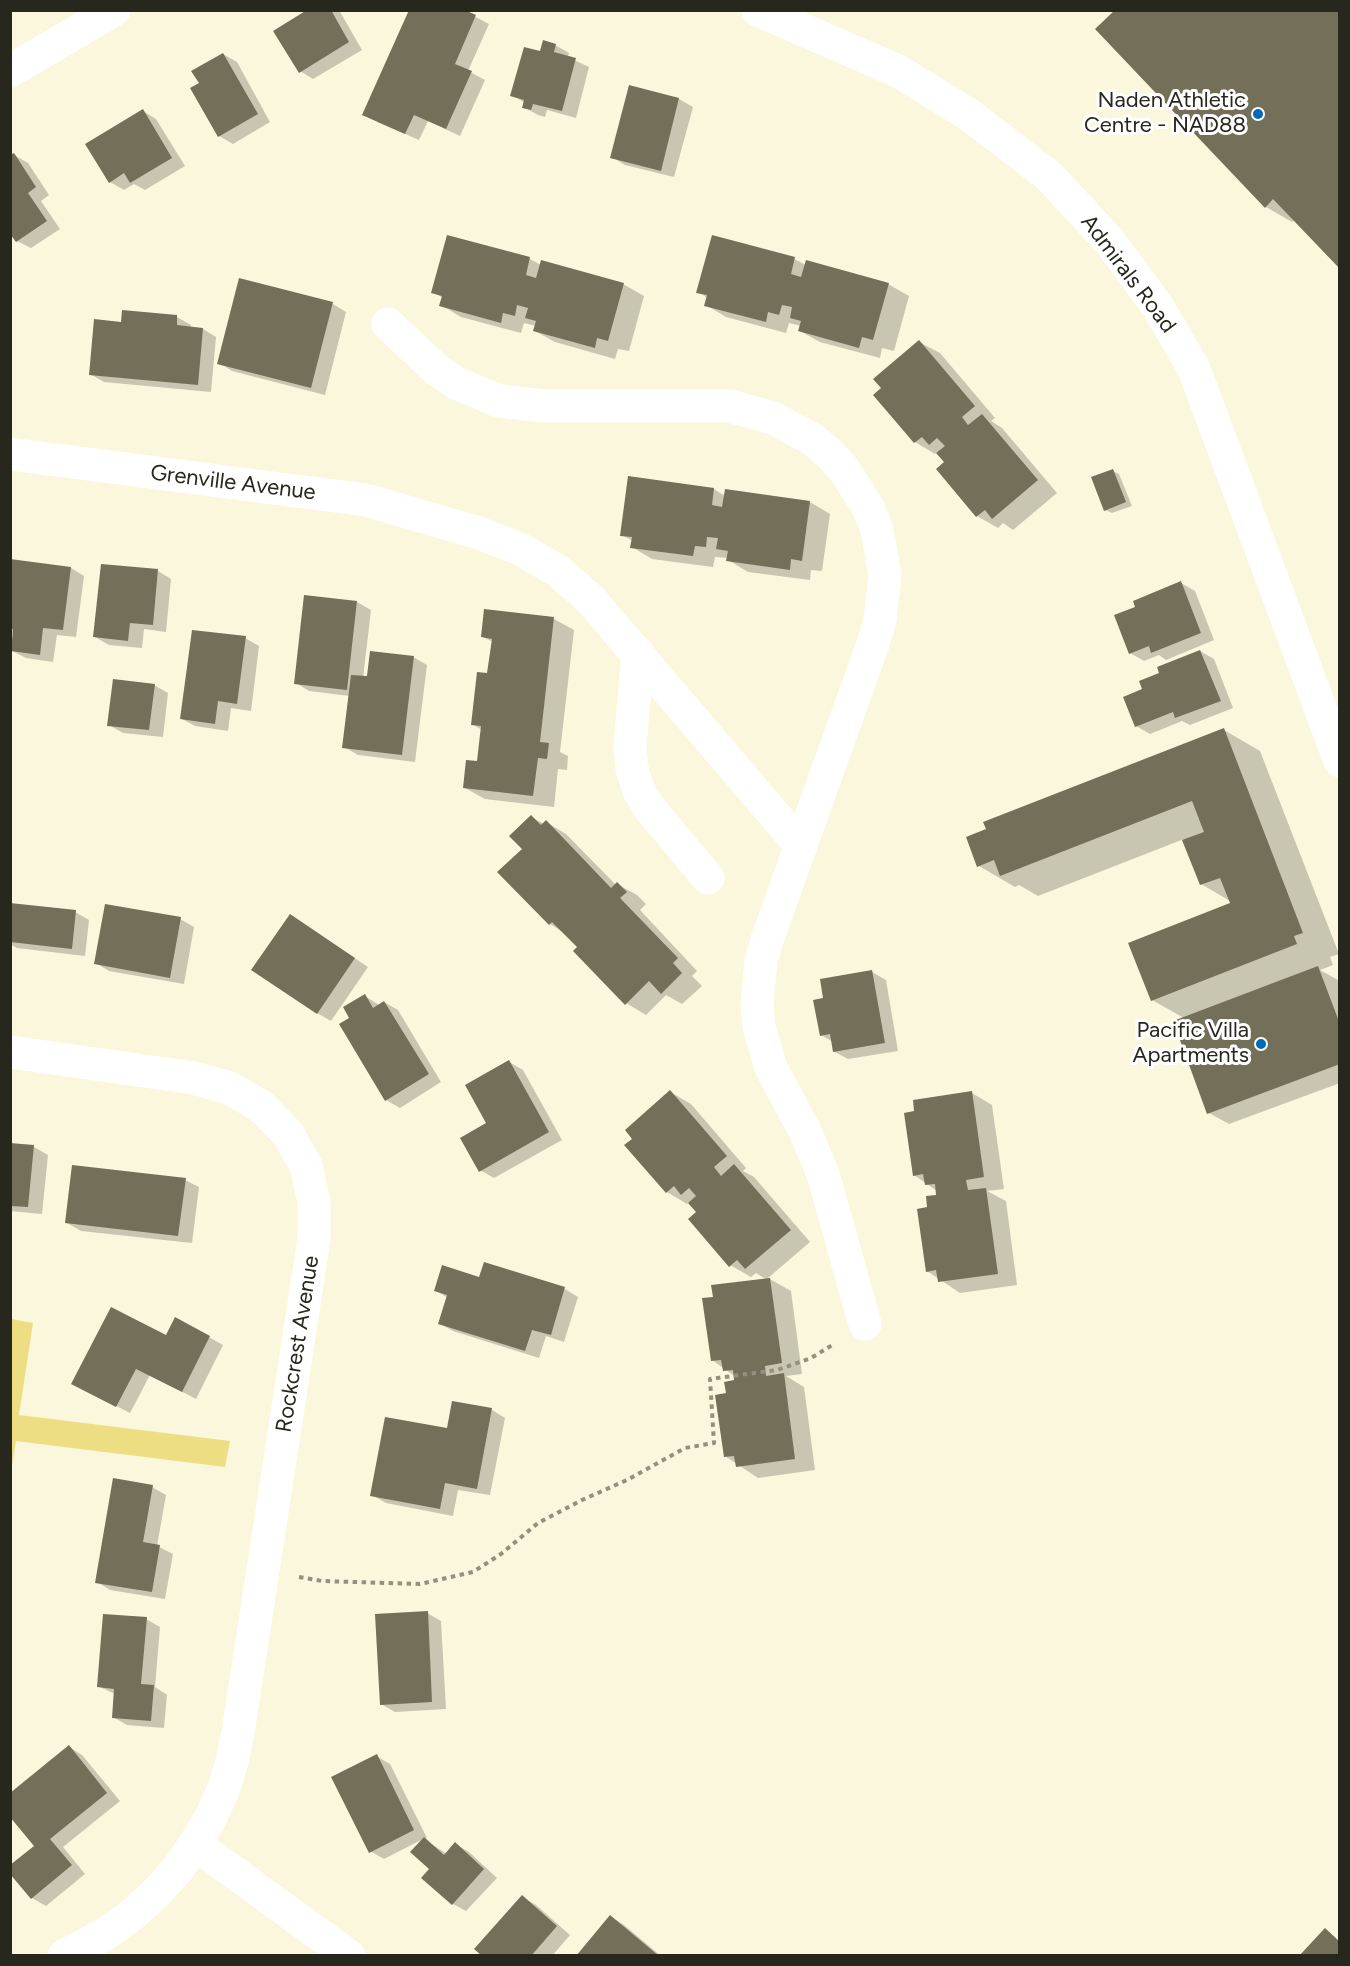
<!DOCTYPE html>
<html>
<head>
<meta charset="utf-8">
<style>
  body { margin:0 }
  #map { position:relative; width:1350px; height:1966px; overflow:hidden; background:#fbf7dd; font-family:Figtree,sans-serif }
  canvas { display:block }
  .frame { position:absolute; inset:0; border:12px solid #28271d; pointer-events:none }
</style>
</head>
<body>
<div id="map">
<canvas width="1350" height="1966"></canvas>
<div class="frame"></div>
</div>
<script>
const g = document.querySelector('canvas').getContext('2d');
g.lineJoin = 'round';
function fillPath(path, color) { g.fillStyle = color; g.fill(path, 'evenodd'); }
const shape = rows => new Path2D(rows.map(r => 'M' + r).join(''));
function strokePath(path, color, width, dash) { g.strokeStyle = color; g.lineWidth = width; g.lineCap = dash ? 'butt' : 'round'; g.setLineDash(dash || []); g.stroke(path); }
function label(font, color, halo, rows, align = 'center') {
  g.font = font + ' Figtree,sans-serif'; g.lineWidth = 6; g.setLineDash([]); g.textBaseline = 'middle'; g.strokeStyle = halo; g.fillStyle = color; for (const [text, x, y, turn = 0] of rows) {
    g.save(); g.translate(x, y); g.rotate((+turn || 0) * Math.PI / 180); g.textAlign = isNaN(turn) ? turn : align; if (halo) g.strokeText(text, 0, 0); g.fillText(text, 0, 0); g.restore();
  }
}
fillPath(shape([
  [11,1319,33,1323,19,1415,230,1441,225,1467,16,1441,11,1472]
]), '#eede83');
fillPath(shape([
  [309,10,339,10,362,50,313,79,300,71],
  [462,10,489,24,468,71,485,80,460,136,428,121,419,140,377,122],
  [1117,10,1294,220,1292,222,1266,207],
  [555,45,569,53,568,57,589,67,576,118,547,110,545,117,538,115,524,107,525,103,512,95,541,53],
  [223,54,237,62,270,122,233,144,219,136,201,84],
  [630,87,679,99,693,107,674,177,625,165,612,157],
  [143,111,156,119,185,166,145,190,134,184,124,190,110,182],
  [14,155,28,163,49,195,41,201,60,229,31,248,17,241],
  [448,237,530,259,541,265,623,284,644,296,629,351,618,349,615,359,555,342,535,331,536,326,524,323,521,333,461,317,441,305,443,298,433,292],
  [794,259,806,265,888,284,909,296,894,351,882,348,880,358,820,342,800,331,801,326,789,323,786,333,726,317,706,305,708,298,698,292],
  [240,280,333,304,346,312,325,395,232,371,219,363],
  [177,317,191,325,190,328,203,329,216,337,211,392,104,382,90,374,123,324],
  [919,342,940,353,995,418,991,421,1002,428,1057,493,1013,530,1003,523,998,528,977,516,946,462,937,452,935,454,915,442,883,388],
  [1113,471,1119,474,1132,506,1112,513,1105,510],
  [630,478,714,489,725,496,810,502,830,514,822,571,811,570,810,580,748,572,728,560,728,558,715,557,713,567,652,559,632,547,633,541,622,535],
  [10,560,71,568,84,576,76,637,57,635,53,662,26,658,12,651,14,634,10,632],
  [102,566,158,571,171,579,166,632,144,629,142,648,109,645,95,637],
  [1181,583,1195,591,1214,640,1166,660,1159,655,1144,661,1130,653,1137,608],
  [306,597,357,602,371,610,363,678,368,678,413,657,427,665,415,762,358,755,344,747,350,696,309,691,296,683],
  [554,619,574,630,560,752,568,756,567,770,558,769,554,807,485,799,465,788,478,763,482,730,472,724,489,675,493,642,483,637],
  [245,638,259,646,251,711,231,708,228,731,195,726,182,719],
  [1200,651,1214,659,1233,708,1190,725,1182,721,1150,734,1136,726,1144,690,1161,674],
  [154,685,168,693,163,737,123,733,109,725],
  [1224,730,1260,751,1339,954,1330,957,1333,965,1320,970,1338,980,1340,984,1340,1083,1229,1124,1209,1113,1184,1018,1152,1000,1231,904,1230,901,1201,884,1184,839,1038,896,1019,885,1015,887,979,866],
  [531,817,544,824,546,822,566,834,616,885,617,884,637,895,646,904,640,910,697,971,692,976,702,986,682,1004,666,995,646,1015,626,1003,579,947,566,934,550,924,524,849],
  [10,905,75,912,89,920,85,956,17,948,10,944],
  [291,916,368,967,331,1021,317,1013],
  [180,919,194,927,184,984,109,971,96,963],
  [872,972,886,980,898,1051,848,1059,835,1052,833,1042,821,1035,825,999],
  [365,996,379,1005,384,1002,398,1010,441,1082,400,1108,386,1100],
  [509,1062,523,1070,562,1140,494,1178,480,1170,488,1124],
  [670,1092,691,1104,746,1168,743,1171,754,1177,810,1242,768,1278,791,1291,802,1374,786,1376,804,1387,815,1470,758,1478,725,1456,728,1394,736,1381,736,1377,712,1360,714,1298,767,1280,756,1273,751,1277,730,1265,698,1212,689,1202,687,1204,667,1192,635,1139],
  [972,1093,992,1105,1004,1189,987,1191,1006,1201,1017,1285,960,1293,927,1271,929,1208,938,1196,937,1191,914,1175],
  [10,1145,34,1147,48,1155,42,1214,10,1211],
  [185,1180,199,1187,192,1243,81,1231,67,1223],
  [485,1264,565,1289,578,1297,564,1342,546,1336,539,1358,453,1331,439,1323,448,1298,435,1290,480,1279],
  [176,1319,223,1345,196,1399,150,1375,130,1413,87,1391,166,1337],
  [453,1403,492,1410,505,1418,490,1495,458,1490,453,1516,386,1503,372,1495,448,1430],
  [152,1487,166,1495,157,1546,173,1554,165,1599,110,1590,97,1582],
  [427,1613,441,1621,446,1709,395,1712,381,1704],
  [146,1619,160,1627,155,1687,167,1695,164,1728,127,1725,113,1717,115,1694,98,1686],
  [69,1747,82,1755,120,1801,63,1847,85,1874,46,1906,32,1898,36,1846],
  [376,1756,390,1764,427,1838,424,1839,447,1854,455,1844,469,1852,497,1878,466,1911,453,1904,431,1868,423,1839,384,1859,370,1851],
  [522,1897,536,1905,570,1935,552,1956,484,1956],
  [611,1917,624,1925,661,1956,578,1956]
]), '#0003');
fillPath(shape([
  [307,10,331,10,349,42,299,73,273,31],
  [409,10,465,10,476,15,455,64,472,71,446,129,414,115,405,134,362,115],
  [1115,10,1340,10,1340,269,1273,199,1265,208,1095,29],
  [543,40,556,44,554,52,576,58,562,111,533,104,531,110,522,108,524,100,510,96,524,47,540,51],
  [223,53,258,114,218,137,190,88,199,83,191,71],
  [629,85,679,98,661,171,610,158],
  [143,109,172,158,130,183,124,173,109,183,85,144],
  [14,153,36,187,28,193,47,221,16,242,10,234,10,155],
  [447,235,530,257,526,275,536,278,541,260,624,283,608,341,597,338,595,348,533,331,536,321,525,318,528,308,517,305,515,316,503,313,501,323,439,306,442,296,431,293],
  [712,235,795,257,791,274,801,277,806,260,889,283,873,340,862,337,859,348,798,331,801,321,790,318,792,307,782,305,779,315,768,312,766,322,704,306,707,295,696,293],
  [239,278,333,302,311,388,217,364],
  [122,310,177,315,177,325,203,328,198,385,89,375,94,319,121,322],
  [919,340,975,406,962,417,968,425,982,414,1038,480,992,519,985,510,976,517,936,469,944,462,936,453,945,446,937,438,929,445,922,437,914,443,873,395,881,388,873,379],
  [1113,469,1126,502,1104,511,1091,477],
  [628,476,714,488,712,505,722,507,725,489,810,501,802,561,791,559,790,570,726,561,728,551,716,549,718,538,707,537,706,547,695,546,693,556,630,548,632,537,620,536],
  [10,559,71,567,63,630,43,628,40,655,11,651,13,629,10,629],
  [101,564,158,569,153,625,130,623,128,641,93,637],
  [1181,581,1201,633,1151,653,1149,646,1129,654,1114,615,1135,607,1133,601],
  [304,595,357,601,347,690,294,684],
  [484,609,554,617,540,742,549,743,547,759,538,758,533,796,463,788,466,760,477,761,481,726,471,725,477,672,487,673,492,639,481,637],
  [192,630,246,636,237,704,218,701,215,724,180,719],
  [1200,650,1221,701,1175,718,1173,712,1135,727,1123,697,1142,689,1139,681,1159,673,1157,667],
  [370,651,414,656,402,755,342,748,351,675,367,676],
  [113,679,155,684,149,730,107,726],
  [1224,728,1303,933,1294,936,1297,944,1151,1001,1128,943,1230,903,1220,878,1200,885,1182,840,1204,832,1192,801,1000,876,994,860,977,867,966,837,986,829,983,822],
  [531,815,541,825,546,820,611,888,617,882,627,892,620,898,678,958,673,963,682,973,661,994,649,981,625,1005,573,951,577,947,552,922,549,925,497,872,522,849,509,836],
  [10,903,76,910,72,949,10,942],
  [105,904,181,917,170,978,94,964],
  [290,914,355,958,317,1014,251,970],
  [1318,966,1340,1024,1340,1064,1207,1114,1173,1021],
  [872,970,885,1043,833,1052,830,1034,820,1036,813,1000,823,998,820,979],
  [365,994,373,1008,384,1001,429,1074,385,1101,339,1024,349,1018,343,1007],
  [509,1060,549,1132,479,1172,460,1138,486,1123,465,1085],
  [670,1090,727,1156,714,1167,721,1176,734,1164,791,1230,745,1269,737,1260,729,1267,688,1219,696,1212,688,1203,696,1196,689,1188,681,1195,674,1186,666,1193,624,1145,632,1139,625,1130],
  [972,1091,984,1177,966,1180,968,1190,986,1188,998,1274,938,1282,936,1270,926,1272,917,1209,927,1207,926,1196,936,1195,935,1184,925,1185,923,1174,913,1176,904,1113,914,1111,913,1100],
  [10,1143,34,1145,28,1207,10,1206],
  [72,1165,186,1178,178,1236,65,1223],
  [484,1262,565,1287,551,1335,532,1330,525,1351,438,1324,447,1295,434,1291,442,1265,479,1277],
  [770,1278,782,1363,765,1366,766,1376,784,1373,795,1459,736,1467,734,1456,724,1457,715,1395,726,1393,724,1382,734,1380,733,1370,723,1371,721,1360,711,1361,702,1298,713,1297,711,1285],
  [111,1307,166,1335,175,1317,210,1336,182,1392,136,1369,116,1407,71,1384],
  [452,1401,492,1408,477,1489,445,1483,440,1509,370,1496,385,1417,447,1428],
  [113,1478,153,1485,143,1542,160,1545,152,1592,95,1583],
  [428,1611,432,1702,380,1705,375,1614],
  [103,1614,147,1617,141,1684,154,1685,151,1721,112,1718,114,1689,97,1687],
  [69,1745,107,1793,50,1839,72,1865,31,1899,10,1874,10,1865,34,1846,10,1817,10,1793],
  [377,1754,414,1830,369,1853,331,1777],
  [424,1837,444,1855,455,1842,484,1869,452,1905,421,1878,429,1869,410,1852],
  [522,1895,557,1926,531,1956,482,1956,474,1949],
  [610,1915,659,1956,576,1956],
  [1325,1928,1340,1942,1340,1956,1299,1956]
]), '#736f58');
strokePath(shape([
  [299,1577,322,1581,420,1584,473,1572,501,1554,538,1523,582,1500,627,1480,685,1448,714,1443,710,1379,777,1370,811,1358,834,1344]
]), '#92907e', 4, [4.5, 4.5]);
strokePath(shape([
  [10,71,114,10],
  [388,324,437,370,456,383,499,401,544,406,729,406,773,418,812,439,830,454,845,471,869,509,877,530,885,575,880,620,874,641,767,940,761,961,757,1004,759,1027,771,1068,805,1131,823,1174,865,1324],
  [10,454,366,500,479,533,520,549,558,571,591,600,801,846],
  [638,653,630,746,632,769,639,791,651,810,708,878],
  [10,1052,194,1078,230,1088,262,1107,288,1134,306,1166,314,1202,314,1239,239,1726,233,1758,224,1788,211,1817,195,1844,177,1870,156,1893,133,1914,107,1933,64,1956],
  [195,1844,349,1956]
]), '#fff', 33);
strokePath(shape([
  [758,10,898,71,968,114,1049,176,1110,242,1158,307,1194,369,1340,761]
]), '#fff', 33);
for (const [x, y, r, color] of [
  [1258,114,6,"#006ab6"],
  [1261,1044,6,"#006ab6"]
]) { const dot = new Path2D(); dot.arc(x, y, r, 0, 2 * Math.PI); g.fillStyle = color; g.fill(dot); strokePath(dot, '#fff', 2); }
label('22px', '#28271d', '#fff', [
  ["Naden Athletic",1246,101],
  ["Centre - NAD88",1246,126],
  ["Pacific Villa",1249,1031],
  ["Apartments",1249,1056]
], 'right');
label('22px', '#28271d', '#fff', [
  ["Admirals Road",1128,274,53],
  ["Grenville Avenue",233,483,7],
  ["Rockcrest Avenue",298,1344,-81]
]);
</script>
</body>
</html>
